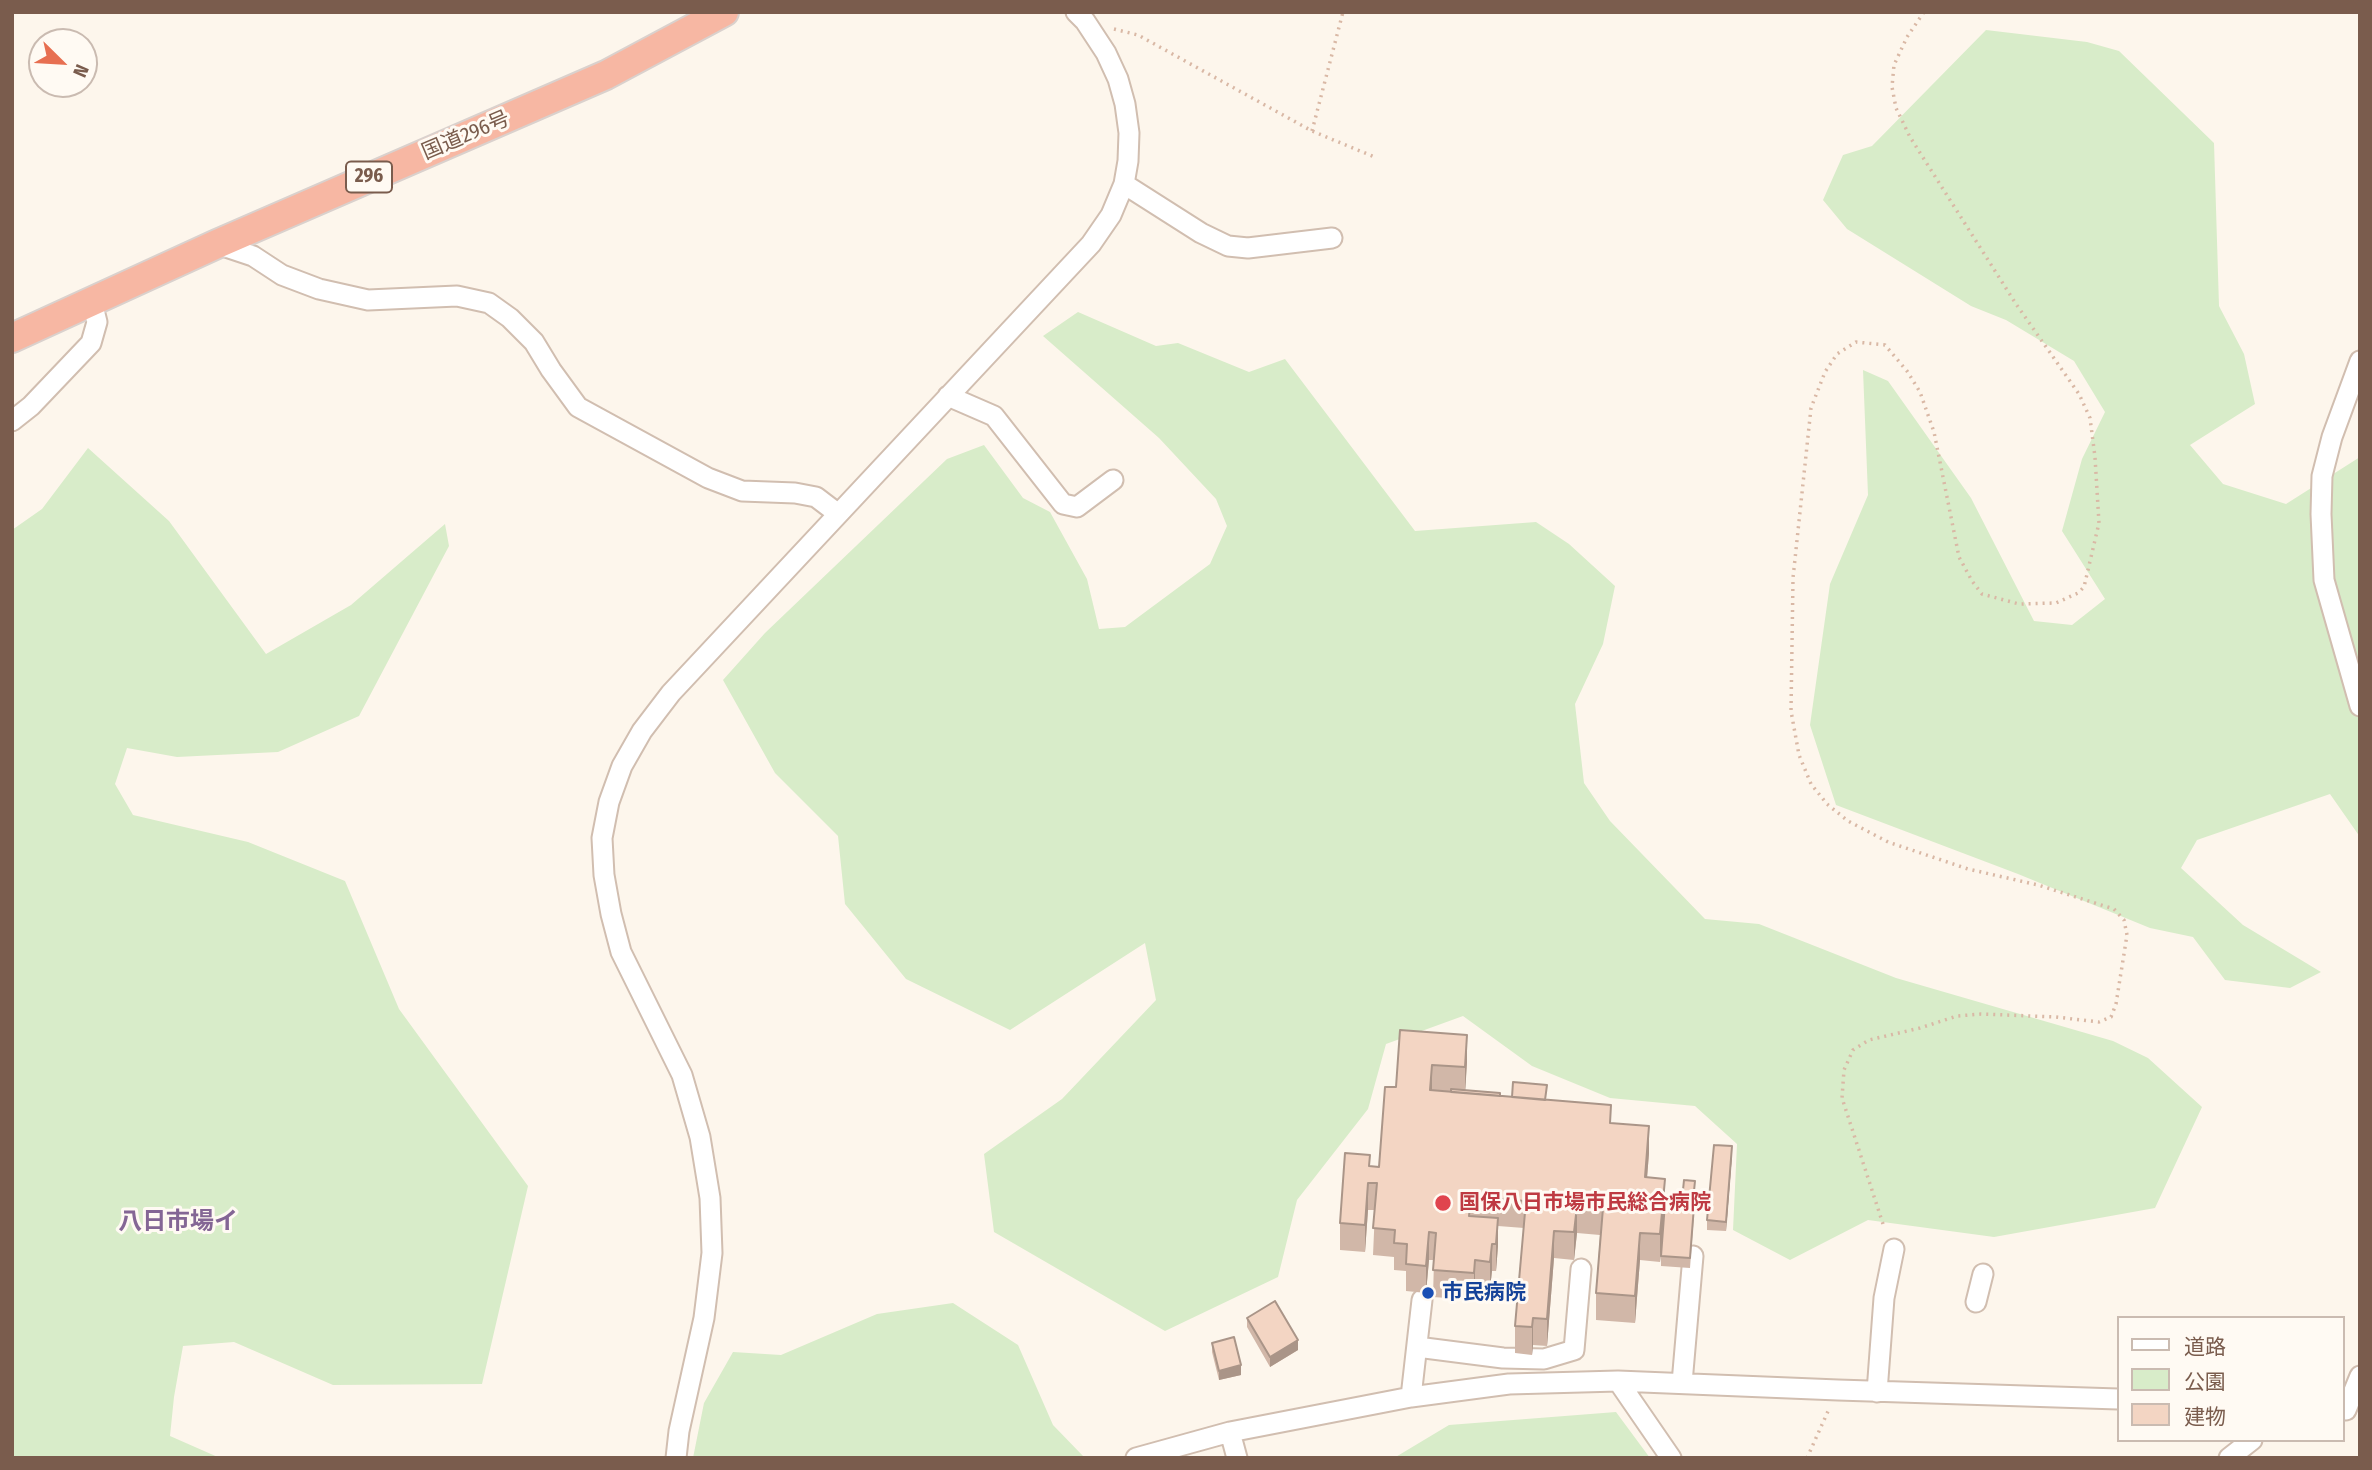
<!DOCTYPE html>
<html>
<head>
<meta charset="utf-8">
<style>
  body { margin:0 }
  #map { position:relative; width:2372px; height:1470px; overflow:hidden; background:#fdf6ec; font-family:"Fira Sans Condensed","Noto Sans JP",sans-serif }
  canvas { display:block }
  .frame { position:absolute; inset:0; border:14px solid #7a5c4d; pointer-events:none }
  .legend { position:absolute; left:2117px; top:1316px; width:228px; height:126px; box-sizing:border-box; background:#fffaf3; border:2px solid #cabbb1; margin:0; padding:9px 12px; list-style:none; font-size:21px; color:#7a5c4d }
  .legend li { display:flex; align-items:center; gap:14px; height:35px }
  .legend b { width:35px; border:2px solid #cabbb1 }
  .north { position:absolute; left:28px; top:28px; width:70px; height:70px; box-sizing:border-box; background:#fffaf3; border:2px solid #cabbb1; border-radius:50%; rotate:114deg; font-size:19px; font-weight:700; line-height:28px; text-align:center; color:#7a5c4d }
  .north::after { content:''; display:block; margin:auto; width:24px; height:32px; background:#e76f51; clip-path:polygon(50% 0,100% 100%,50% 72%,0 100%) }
</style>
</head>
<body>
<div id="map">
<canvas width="2372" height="1470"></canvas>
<div class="frame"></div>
<ul class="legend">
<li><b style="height:9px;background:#fff"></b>道路</li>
<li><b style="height:19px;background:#d8ecc9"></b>公園</li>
<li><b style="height:19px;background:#f3d5c3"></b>建物</li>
</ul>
<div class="north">N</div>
</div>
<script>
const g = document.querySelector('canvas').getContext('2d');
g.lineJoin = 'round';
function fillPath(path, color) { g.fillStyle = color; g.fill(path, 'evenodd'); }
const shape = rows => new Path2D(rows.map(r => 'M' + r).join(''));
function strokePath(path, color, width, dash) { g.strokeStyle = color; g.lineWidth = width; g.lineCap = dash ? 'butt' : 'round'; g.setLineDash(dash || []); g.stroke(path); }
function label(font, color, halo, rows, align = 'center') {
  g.font = font + ' "Fira Sans Condensed","Noto Sans JP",sans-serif'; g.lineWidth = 6; g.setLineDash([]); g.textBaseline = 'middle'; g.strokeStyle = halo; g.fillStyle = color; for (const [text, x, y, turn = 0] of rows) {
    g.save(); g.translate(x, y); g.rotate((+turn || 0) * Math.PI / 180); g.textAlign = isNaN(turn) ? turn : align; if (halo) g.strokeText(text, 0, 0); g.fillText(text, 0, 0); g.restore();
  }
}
fillPath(shape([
  [1986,30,2087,42,2119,51,2214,143,2219,306,2244,354,2255,404,2190,445,2223,484,2286,504,2360,457,2360,837,2330,794,2197,840,2181,868,2243,925,2321,972,2290,988,2225,980,2193,937,2150,928,2018,874,1836,805,1810,725,1830,584,1868,495,1863,370,1888,381,1971,498,2034,621,2072,625,2105,599,2062,531,2082,459,2105,412,2074,361,2006,320,1971,306,1847,229,1823,200,1843,155,1872,146],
  [1078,312,1156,346,1178,343,1249,372,1285,359,1415,531,1536,522,1569,544,1615,586,1603,644,1575,704,1584,783,1610,821,1705,919,1759,924,1896,978,2113,1041,2148,1058,2202,1107,2155,1208,1994,1237,1868,1220,1790,1260,1733,1230,1737,1144,1695,1106,1610,1098,1532,1066,1463,1016,1386,1044,1368,1109,1297,1200,1278,1277,1165,1331,994,1232,984,1154,1062,1099,1156,1000,1145,943,1010,1030,906,979,845,904,838,836,775,773,723,680,765,633,947,459,984,445,1023,498,1050,512,1087,579,1099,629,1125,627,1210,564,1227,526,1216,499,1159,438,1043,336],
  [88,448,169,521,266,654,351,605,445,524,449,546,359,716,278,752,177,757,127,748,115,784,133,815,248,842,345,881,399,1009,528,1186,482,1384,333,1385,234,1342,183,1346,174,1397,170,1436,220,1458,12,1458,12,530,42,509],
  [953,1303,1018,1345,1053,1425,1084,1457,693,1458,704,1403,733,1352,781,1355,877,1314],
  [1616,1412,1650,1458,1394,1458,1449,1425]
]), '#d8ecc9');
const minor = shape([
  [1124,184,1201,233,1228,246,1248,248,1332,238],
  [217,244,253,256,282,275,319,289,368,300,457,296,489,303,510,318,534,342,551,370,578,407,708,478,742,491,795,493,816,497,837,513],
  [2360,361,2332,437,2322,476,2321,514,2324,580,2360,706],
  [948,396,994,416,1063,504,1077,507,1113,480],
  [12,421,31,406,91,343,97,322,92,302],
  [1976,1302,1983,1274],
  [1417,1347,1503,1358,1544,1359,1574,1350,1581,1269],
  [1618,1381,1671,1458],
  [1682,1383,1693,1256],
  [1877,1392,1884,1298,1894,1249],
  [1411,1397,1422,1300],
  [2346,1410,2360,1376],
  [1230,1432,1237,1458],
  [676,1458,679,1431,704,1318,712,1253,710,1198,700,1137,682,1075,621,952,611,914,604,875,602,838,609,802,622,766,642,731,671,693,1091,244,1111,215,1124,184,1128,161,1129,133,1125,104,1118,79,1106,53,1085,21,1076,12],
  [1136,1458,1230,1432,1411,1397,1509,1384,1618,1381,1838,1390,2118,1399],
  [2229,1458,2252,1440]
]);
const highway = shape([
  [12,338,217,244,606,75,724,12]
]);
strokePath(minor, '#d1beb0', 23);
strokePath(highway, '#dad1cd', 32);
strokePath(shape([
  [1114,29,1138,35,1312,131,1377,158],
  [1312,131,1343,12],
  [1883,1224,1842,1098,1844,1070,1853,1050,1869,1040,1920,1028,1957,1016,1981,1014,2056,1017,2099,1022,2111,1017,2116,1004,2127,935,2124,920,2114,909,2038,885,1968,869,1888,842,1848,821,1827,804,1811,784,1799,755,1791,711,1793,578,1811,408,1825,372,1837,354,1856,342,1885,345,1907,371,1920,392,1934,432,1959,557,1972,581,1982,594,2019,604,2056,603,2078,593,2084,587,2099,523,2095,457,2090,418,2079,394,2016,304,1910,137,1896,108,1892,87,1894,65,1907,37,1924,12],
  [1807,1458,1829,1409]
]), '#d9b8a5', 3.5, [2, 5]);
strokePath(minor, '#fff', 19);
strokePath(highway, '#f7b7a3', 28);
fillPath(shape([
  [1400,1030,1467,1062,1465,1090,1500,1096,1546,1100,1611,1123,1649,1153,1647,1177,1665,1206,1660,1262,1640,1260,1635,1323,1596,1320,1596,1293,1600,1235,1577,1233,1574,1260,1554,1258,1547,1346,1533,1345,1532,1355,1515,1353,1515,1326,1524,1228,1498,1226,1498,1246,1496,1271,1492,1271,1490,1289,1475,1287,1474,1300,1433,1297,1434,1260,1429,1260,1426,1293,1406,1291,1406,1271,1394,1270,1394,1257,1373,1255,1375,1210,1368,1210,1365,1252,1340,1250,1340,1223,1370,1166,1379,1167,1396,1087],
  [1732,1155,1726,1231,1707,1230,1707,1220],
  [1684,1180,1695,1181,1693,1206,1694,1215,1690,1268,1661,1266,1661,1256,1682,1205],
  [1247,1318,1298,1350,1270,1367,1247,1327],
  [1212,1343,1241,1375,1219,1380,1212,1352]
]), '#d1b7a8');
fillPath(shape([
  [1467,1035,1467,1062,1465,1095,1465,1067],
  [1432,1065,1432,1092,1430,1090],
  [1649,1126,1649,1153,1645,1204,1645,1177],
  [1732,1146,1732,1155,1726,1231,1726,1222],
  [1665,1179,1665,1206,1660,1262,1660,1234],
  [1368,1183,1368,1210,1365,1252,1365,1225],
  [1577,1206,1577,1233,1574,1260,1574,1232],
  [1498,1218,1498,1246,1496,1271,1496,1244],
  [1554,1231,1554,1258,1547,1346,1547,1319],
  [1429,1232,1429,1260,1426,1293,1426,1266],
  [1640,1233,1640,1260,1635,1323,1635,1296],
  [1492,1244,1492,1271,1490,1289,1490,1262],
  [1475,1260,1475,1287,1474,1300,1474,1273],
  [1533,1318,1533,1345,1532,1355,1532,1327],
  [1298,1340,1298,1350,1270,1367,1270,1357],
  [1241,1365,1241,1375,1219,1380,1219,1371]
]), '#aa9588');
const building = shape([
  [1400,1030,1467,1035,1465,1067,1432,1065,1430,1090,1611,1105,1610,1123,1649,1126,1645,1177,1665,1179,1660,1234,1640,1233,1635,1296,1596,1293,1603,1208,1577,1206,1574,1232,1554,1231,1547,1319,1533,1318,1532,1327,1515,1326,1526,1201,1471,1197,1469,1216,1498,1218,1496,1244,1492,1244,1490,1262,1475,1260,1474,1273,1433,1270,1436,1233,1429,1232,1426,1266,1406,1264,1407,1244,1394,1243,1395,1230,1373,1228,1377,1183,1368,1183,1365,1225,1340,1223,1345,1153,1370,1155,1369,1166,1379,1167,1385,1087,1396,1087,1400,1030],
  [1513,1082,1547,1085,1545,1100,1512,1097,1513,1082],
  [1451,1089,1500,1093,1500,1096,1451,1092,1451,1089],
  [1714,1145,1732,1146,1726,1222,1707,1220,1714,1145],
  [1684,1180,1695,1181,1693,1201,1682,1200,1684,1180],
  [1665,1203,1694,1206,1690,1258,1661,1256,1665,1203],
  [1275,1301,1298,1340,1270,1357,1247,1318,1275,1301],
  [1234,1337,1241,1365,1219,1371,1212,1343,1234,1337]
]);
fillPath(building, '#f3d5c3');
strokePath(building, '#aa9588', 2);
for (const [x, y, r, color] of [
  [1443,1203,9,"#e0444e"],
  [1428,1293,7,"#1a4fb4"]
]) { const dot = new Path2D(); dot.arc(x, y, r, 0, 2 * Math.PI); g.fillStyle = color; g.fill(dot); strokePath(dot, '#fffaf3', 2.5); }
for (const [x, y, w] of [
  [369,177,46]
]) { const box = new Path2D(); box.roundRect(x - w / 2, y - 15.5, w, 31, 5); g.fillStyle = '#fffaf3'; g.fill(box); strokePath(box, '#7a5c4d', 2); }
label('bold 19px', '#7a5c4d', null, [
  ["296",369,177]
]);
label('21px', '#7a5c4d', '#fffaf3', [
  ["国道296号",466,136,-23]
]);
label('bold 21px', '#be3a42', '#fffaf3', [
  ["国保八日市場市民総合病院",1459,1203]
], 'left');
label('bold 21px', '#164399', '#fffaf3', [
  ["市民病院",1442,1293]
], 'left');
label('bold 24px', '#846695', '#fffaf3', [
  ["八日市場イ",178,1222]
]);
</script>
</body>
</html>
